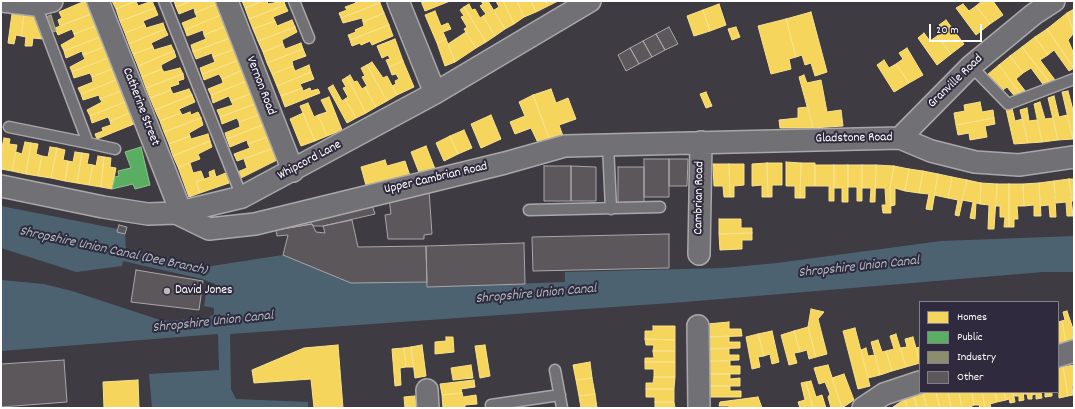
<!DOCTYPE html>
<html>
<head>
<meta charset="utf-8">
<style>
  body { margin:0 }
  #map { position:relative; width:1075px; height:409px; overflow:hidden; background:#3f3b42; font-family:Dekko,sans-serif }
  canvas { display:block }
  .frame { position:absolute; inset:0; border:2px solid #fff; pointer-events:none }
  .legend { position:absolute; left:919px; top:301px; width:140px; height:92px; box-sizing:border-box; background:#2f2a3d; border:1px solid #827f8b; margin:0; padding:5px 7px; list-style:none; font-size:12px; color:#fff }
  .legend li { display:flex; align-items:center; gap:8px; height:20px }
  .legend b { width:20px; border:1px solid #827f8b }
  .scale { position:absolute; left:929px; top:24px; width:53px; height:18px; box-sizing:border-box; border:2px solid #fff; border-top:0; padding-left:5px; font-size:12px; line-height:14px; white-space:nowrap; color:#fff; -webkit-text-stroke:3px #2f2a3d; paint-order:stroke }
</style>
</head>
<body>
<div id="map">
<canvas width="1075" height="409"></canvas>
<div class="frame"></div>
<ul class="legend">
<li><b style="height:11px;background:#f6d55c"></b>Homes</li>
<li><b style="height:11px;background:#5aae61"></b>Public</li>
<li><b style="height:11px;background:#8c8c6e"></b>Industry</li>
<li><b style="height:11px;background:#5b575a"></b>Other</li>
</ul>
<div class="scale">20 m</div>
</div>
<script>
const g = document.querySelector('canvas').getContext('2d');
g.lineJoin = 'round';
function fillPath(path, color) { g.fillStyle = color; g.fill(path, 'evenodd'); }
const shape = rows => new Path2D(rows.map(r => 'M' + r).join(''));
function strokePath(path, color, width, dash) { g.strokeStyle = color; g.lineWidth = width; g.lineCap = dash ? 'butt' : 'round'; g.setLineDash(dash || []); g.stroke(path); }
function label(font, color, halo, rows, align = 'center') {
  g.font = font + ' Dekko,sans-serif'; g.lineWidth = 4; g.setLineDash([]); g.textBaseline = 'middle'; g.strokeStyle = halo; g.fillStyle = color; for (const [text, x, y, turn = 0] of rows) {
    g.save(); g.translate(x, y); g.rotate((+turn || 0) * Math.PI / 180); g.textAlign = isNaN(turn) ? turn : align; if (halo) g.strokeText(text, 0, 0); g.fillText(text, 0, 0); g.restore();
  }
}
fillPath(shape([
  [1,206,118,229,118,232,125,234,126,249,138,253,205,267,283,255,351,283,427,282,427,287,565,282,565,272,723,268,777,263,941,241,1074,236,1074,272,1043,272,685,302,230,334,231,389,236,399,308,402,308,408,152,408,149,374,219,370,218,334,1,351,1,280,44,284,72,291,160,320,170,321,210,317,214,314,214,308,204,306,206,293,211,293,216,288,215,284,202,279,123,261,122,266,76,272,1,248]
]), '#4c6271');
const homes = shape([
  [85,1,91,14,60,26,58,20,62,18,59,12,85,1],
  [112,1,136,1,116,9,112,1],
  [136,1,138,6,152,1,155,8,120,21,116,9,136,1],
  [174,1,191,1,176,7,174,1],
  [191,1,216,1,217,4,195,13,194,8,179,14,176,7,191,1],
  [242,1,263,1,245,8,242,1],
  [263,1,267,1,268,4,284,1,285,5,249,19,245,8,263,1],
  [355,1,379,1,380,3,341,18,339,13,347,10,345,7,356,3,355,1],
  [421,1,450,1,425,11,421,1],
  [481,1,488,1,505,29,495,36,483,16,486,14,480,6,483,4,481,1],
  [496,1,503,1,514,24,505,29,494,10,499,7,496,1],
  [503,1,517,1,524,17,514,24,503,1],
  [517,1,531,1,536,12,524,17,517,1],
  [531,1,545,1,548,6,536,12,531,1],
  [545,1,558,1,548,6,545,1],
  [982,1,993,1,1003,15,990,24,976,6,982,1],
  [380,3,384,13,363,22,362,18,343,23,341,18,380,3],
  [217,4,221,15,185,30,182,23,197,17,195,13,217,4],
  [469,4,472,10,475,9,480,18,483,16,495,36,486,42,464,7,469,4],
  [719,4,726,25,710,31,703,10,719,4],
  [963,4,969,11,976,6,990,24,976,35,956,8,963,4],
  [285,5,288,11,273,17,275,21,253,29,249,19,285,5],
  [464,7,486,42,476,48,464,29,467,27,461,17,464,16,460,10,464,7],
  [155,8,158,15,143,21,145,25,125,33,120,21,155,8],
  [1074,9,1074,33,1067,13,1074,9],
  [703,10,710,31,694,36,687,16,703,10],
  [435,11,441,26,448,23,451,29,443,32,446,39,437,43,425,15,435,11],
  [811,12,827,72,815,76,811,63,805,65,802,55,796,57,786,19,811,12],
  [384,13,389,25,350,40,348,35,356,32,355,30,364,26,363,22,384,13],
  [1067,13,1074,33,1068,40,1074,54,1074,68,1047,29,1067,13],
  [12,14,24,15,21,36,16,35,14,44,8,43,12,14],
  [91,14,95,26,74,34,72,29,58,35,55,28,91,14],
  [24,15,36,17,43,39,33,38,32,46,25,46,26,37,21,36,24,15],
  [221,15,226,26,204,35,203,30,187,36,185,30,221,15],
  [786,19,796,57,789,59,791,69,771,74,758,26,786,19],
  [292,20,295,27,258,41,253,29,275,21,277,26,292,20],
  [946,20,964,44,951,54,937,36,944,31,939,25,946,20],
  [163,23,165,29,129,44,125,33,145,25,146,28,163,23],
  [389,25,393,36,372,45,370,41,361,45,360,43,352,46,350,40,389,25],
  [95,26,100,37,64,51,61,45,75,37,74,34,95,26],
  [226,26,230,38,193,52,191,45,206,39,204,35,226,26],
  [295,27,297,32,282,40,283,44,263,52,258,41,295,27],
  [736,27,740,37,732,40,728,29,736,27],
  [165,29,168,35,151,43,153,47,133,54,129,44,165,29],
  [1047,29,1074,68,1069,71,1054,50,1048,55,1035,37,1047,29],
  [466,32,476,48,455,62,448,44,466,32],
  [924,33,930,41,937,36,951,54,937,65,918,38,924,33],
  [100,37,104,47,83,55,82,51,66,58,64,51,100,37],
  [1035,37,1048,55,1040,60,1055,80,1050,83,1022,47,1035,37],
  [230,38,235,49,213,57,212,53,196,59,193,52,230,38],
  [395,39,403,61,389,67,386,60,390,59,388,55,382,58,377,46,395,39],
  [446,39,455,62,445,66,437,43,446,39],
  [301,43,303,49,267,63,263,52,283,44,285,49,301,43],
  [171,45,174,51,138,66,133,54,153,47,154,50,171,45],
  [104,47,108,58,72,72,70,67,85,59,83,55,104,47],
  [1022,47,1050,83,1045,87,1031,68,1023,73,1010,56,1022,47],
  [907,48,923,75,909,83,896,64,903,59,899,53,907,48],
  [235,49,239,60,202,74,200,68,215,62,213,57,235,49],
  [303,49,306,56,292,61,293,66,272,74,267,63,303,49],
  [174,51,176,57,161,65,162,69,142,77,138,66,174,51],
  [1010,56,1023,73,1016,79,1026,92,1021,95,999,65,1010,56],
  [108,58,112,69,92,77,90,73,74,78,72,72,108,58],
  [239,60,243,70,222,79,219,74,204,80,202,74,239,60],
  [884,60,889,68,896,64,909,83,894,92,877,65,884,60],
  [403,61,414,87,397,95,392,86,396,84,395,81,399,79,396,74,392,75,389,67,403,61],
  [372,62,383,78,387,76,397,95,387,101,367,65,372,62],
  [309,65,311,72,277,86,272,74,293,66,295,71,309,65],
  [367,65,387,101,376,107,365,87,367,86,362,77,365,76,361,68,367,65],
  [999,65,1021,95,1017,99,1007,87,1000,92,987,75,999,65],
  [180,68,183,74,146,88,142,77,162,69,164,72,180,68],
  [112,69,116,80,81,94,78,88,93,82,92,77,112,69],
  [243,70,247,81,211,95,208,89,223,83,222,79,243,70],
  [311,72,314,79,300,84,302,88,281,96,277,86,311,72],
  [183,74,184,79,178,81,179,84,170,87,171,90,150,98,146,88,183,74],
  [350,75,354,82,357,81,362,89,365,87,376,107,366,113,347,77,350,75],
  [804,75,807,83,821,80,827,112,841,110,843,126,813,128,799,77,804,75],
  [347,77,366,113,356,118,345,99,348,97,343,88,346,87,342,80,347,77],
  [116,80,121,91,100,99,99,95,83,100,81,94,116,80],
  [247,81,253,93,231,101,229,96,213,103,211,95,247,81],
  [333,85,342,101,345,99,356,118,347,123,328,88,333,85],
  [302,88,303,91,310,88,311,91,318,89,320,93,285,107,281,96,302,88],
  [189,89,192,95,155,110,150,98,171,90,173,94,189,89],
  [551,89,556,103,568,98,576,119,559,125,563,136,550,141,533,95,551,89],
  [121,91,125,102,90,116,87,110,102,102,100,99,121,91],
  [1068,91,1074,114,1073,139,1062,92,1068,91],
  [706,92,712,106,706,108,700,94,706,92],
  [253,93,257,103,220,117,217,110,233,105,231,101,253,93],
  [192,95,195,102,179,109,181,113,160,121,155,110,192,95],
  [533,95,550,141,539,145,531,128,515,134,510,122,525,116,519,102,533,95],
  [1054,96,1059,117,1067,115,1073,139,1058,140,1048,98,1054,96],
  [329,97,342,130,327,136,318,115,327,112,321,100,329,97],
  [125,102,130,113,110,121,108,117,92,123,90,116,125,102],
  [980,102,982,112,993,110,994,118,956,125,954,113,965,111,964,105,980,102],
  [1040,102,1045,119,1053,118,1058,140,1042,142,1034,104,1040,102],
  [257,103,261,114,239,122,237,118,222,124,220,117,257,103],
  [308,103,314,117,318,115,327,136,315,141,300,106,308,103],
  [808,107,813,128,780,128,779,120,798,118,798,108,808,107],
  [1012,108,1015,121,1023,119,1028,143,1014,144,1006,109,1012,108],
  [1027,108,1029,121,1037,120,1042,142,1028,143,1020,110,1027,108],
  [190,112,191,115,198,112,201,118,164,132,160,121,181,113,182,115,190,112],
  [130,113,134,124,97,139,95,134,103,131,102,128,111,125,110,121,130,113],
  [303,113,315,141,301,146,290,119,303,113],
  [261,114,265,124,227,139,225,133,240,127,239,122,261,114],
  [491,115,501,139,481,148,471,124,491,115],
  [201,118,203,125,189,133,190,136,169,144,164,132,201,118],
  [994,118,995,124,985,126,987,137,970,140,969,133,958,135,956,125,994,118],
  [265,124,270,136,248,144,247,140,230,147,227,139,265,124],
  [464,130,472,148,458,154,450,136,464,130],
  [208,134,210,141,173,156,169,144,190,136,191,139,208,134],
  [270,136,274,148,237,161,234,154,250,148,248,144,270,136],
  [450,136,458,154,444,161,436,143,450,136],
  [4,138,10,139,9,144,17,145,12,171,1,169,1,152,4,138],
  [210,141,212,147,198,154,200,159,178,167,173,156,210,141],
  [25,142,31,143,26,174,12,171,16,152,22,154,25,142],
  [31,143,38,144,36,154,42,156,38,176,26,174,31,143],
  [426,146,435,169,420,175,411,152,426,146],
  [50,147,57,148,51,178,38,176,42,156,48,157,50,147],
  [57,148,65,150,63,160,68,161,65,181,51,178,57,148],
  [274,148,279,159,239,179,235,173,247,168,244,159,274,148],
  [75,152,82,153,77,183,65,181,68,161,73,162,75,152],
  [82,153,89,154,87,164,93,165,89,185,77,183,82,153],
  [98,156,104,157,101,187,89,185,93,165,96,166,98,156],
  [104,157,111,158,110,167,116,168,112,189,101,187,104,157],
  [385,160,387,166,405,161,410,176,367,189,361,167,385,160],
  [786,162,801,163,800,198,795,198,795,186,786,186,786,162],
  [190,163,193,173,201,171,204,179,196,182,200,193,189,197,178,167,190,163],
  [767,163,782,163,782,185,772,185,772,197,768,197,767,163],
  [767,163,768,197,762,197,762,185,752,186,752,164,767,163],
  [801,163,815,163,815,186,805,186,805,198,800,198,801,163],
  [713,164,729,164,730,197,724,197,723,186,714,186,713,164],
  [729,164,744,164,744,185,734,186,734,197,730,197,729,164],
  [815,165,834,165,834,201,829,201,829,186,815,186,815,165],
  [834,165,848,165,848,202,842,202,842,188,834,188,834,165],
  [848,165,862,165,862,201,857,201,857,187,848,187,848,165],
  [862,165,876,165,875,202,870,202,871,188,862,188,862,165],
  [876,165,894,166,890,188,891,213,883,213,882,205,886,205,885,188,875,188,876,165],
  [894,166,909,169,905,191,895,188,895,205,891,206,890,188,894,166],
  [909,169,923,171,919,193,905,191,909,169],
  [214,170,216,177,228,172,232,182,200,193,196,182,210,177,209,172,214,170],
  [923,171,938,174,932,210,926,209,929,194,919,193,923,171],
  [938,174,952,177,948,198,934,195,938,174],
  [952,177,967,180,959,216,955,215,958,200,948,198,952,177],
  [1069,179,1074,179,1074,201,1072,201,1069,179],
  [1069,179,1073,216,1067,216,1066,202,1056,203,1054,181,1069,179],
  [967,180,981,183,980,204,976,203,975,219,970,218,973,202,962,200,967,180],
  [1054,181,1056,217,1050,217,1049,205,1040,206,1039,183,1054,181],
  [981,183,997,184,994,229,988,229,989,205,980,204,981,183],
  [1039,183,1041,216,1034,216,1034,205,1024,206,1023,184,1039,183],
  [997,184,1009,184,1009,227,1004,227,1005,217,1000,217,1000,206,996,206,997,184],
  [1009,184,1023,184,1024,206,1017,206,1018,219,1014,219,1014,227,1009,227,1009,184],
  [719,219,741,219,741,228,752,228,752,233,719,234,719,219],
  [752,233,752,240,742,240,742,249,720,250,719,234,752,233],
  [811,309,824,312,818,319,827,354,816,357,808,327,811,309],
  [1067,311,1074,332,1074,340,1066,342,1062,321,1065,320,1063,312,1067,311],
  [1062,321,1066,342,1058,345,1058,322,1062,321],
  [729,322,729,329,741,329,742,336,708,337,707,324,729,322],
  [653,326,675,326,675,340,645,339,645,331,653,331,653,326],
  [808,327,816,357,809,359,807,350,800,352,794,331,808,327],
  [855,328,870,386,858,389,843,331,855,328],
  [772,331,779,362,772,364,770,354,764,356,758,334,772,331],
  [794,331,800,352,794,353,797,363,789,365,781,335,794,331],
  [758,334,764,356,758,357,760,367,752,369,746,337,758,334],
  [896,334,906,367,892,371,886,351,894,349,890,336,896,334],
  [729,336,729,342,740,342,740,348,708,349,708,337,729,336],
  [446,337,453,337,454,352,435,354,435,342,446,341,446,337],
  [913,337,920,363,906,367,900,348,907,347,905,339,913,337],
  [645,339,675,340,675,351,653,351,654,345,646,345,645,339],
  [878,340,882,352,886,351,892,371,880,375,871,342,878,340],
  [338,345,343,408,314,408,311,379,254,383,252,370,304,348,338,345],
  [422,345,426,376,415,378,411,347,422,345],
  [485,345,490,376,480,378,475,346,485,345],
  [411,347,413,367,406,367,404,348,411,347],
  [920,347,920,363,916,348,920,347],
  [404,348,406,367,400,368,401,385,395,386,392,349,404,348],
  [729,348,729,355,739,355,739,360,708,361,708,349,729,348],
  [866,348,868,356,875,355,880,375,868,378,861,350,866,348],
  [653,351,675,351,675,362,645,362,645,358,654,358,653,351],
  [708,361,730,361,730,366,740,366,740,374,708,374,708,361],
  [590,362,592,378,576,380,573,365,590,362],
  [645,362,675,362,675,377,654,377,654,369,645,369,645,362],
  [471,365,473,378,453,380,451,368,471,365],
  [828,365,842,408,831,408,828,397,830,394,825,382,819,384,814,368,828,365],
  [1074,365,1074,386,1072,386,1073,395,1068,396,1063,367,1074,365],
  [1063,367,1068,396,1059,398,1058,368,1063,367],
  [708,374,730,374,730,379,740,378,740,386,708,386,708,374],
  [844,374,854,400,842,408,832,378,844,374],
  [654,377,675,377,674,389,646,389,646,383,653,383,654,377],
  [592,378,595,394,579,396,576,380,592,378],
  [138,380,139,408,104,408,103,382,138,380],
  [474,380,475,387,461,389,462,393,442,395,440,384,474,380],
  [811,381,816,397,822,395,826,408,813,408,806,382,811,381],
  [806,382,813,408,800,408,798,402,805,400,801,383,806,382],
  [708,386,730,386,730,391,741,391,741,397,708,397,708,386],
  [646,389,674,389,674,402,655,402,655,397,646,397,646,389],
  [936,392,948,392,951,408,940,408,936,392],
  [936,392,940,408,927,408,923,393,936,392],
  [948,392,959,392,962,408,951,408,948,392],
  [959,392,972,392,974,405,969,408,962,408,959,392],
  [972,392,982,392,985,408,980,408,979,405,974,405,972,392],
  [982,392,995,392,997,402,990,404,991,408,985,408,982,392],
  [995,392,1004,392,1006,400,997,402,995,392],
  [1004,392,1013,392,1015,402,1010,403,1009,399,1006,400,1004,392],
  [1013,392,1023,392,1024,400,1019,401,1019,396,1013,396,1013,392],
  [1023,392,1032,392,1032,399,1028,399,1027,394,1023,394,1023,392],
  [1032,392,1041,392,1042,398,1036,399,1036,394,1032,395,1032,392],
  [1045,392,1052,392,1052,396,1045,397,1045,392],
  [462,393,463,397,476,395,477,404,465,405,465,408,443,408,442,395,462,393],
  [923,393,927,408,917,408,914,396,923,393],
  [595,394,597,408,581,408,579,396,595,394],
  [415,396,416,408,405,408,404,397,415,396],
  [914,396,917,408,907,408,905,399,914,396],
  [758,397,762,408,729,408,729,406,719,406,720,402,758,397],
  [905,399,907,408,893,408,893,407,905,399],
  [655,402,674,402,675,408,655,408,655,402]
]);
fillPath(homes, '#f6d55c');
strokePath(homes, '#f9e28d', 1);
const public = shape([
  [141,147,150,185,135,189,133,184,112,189,115,177,119,176,118,171,131,168,125,152,141,147]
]);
fillPath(public, '#5aae61');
strokePath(public, '#8cc690', 1);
const industry = shape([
  [51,15,56,31,49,33,43,18,51,15]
]);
fillPath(industry, '#8c8c6e');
strokePath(industry, '#aeae9a', 1);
const building = shape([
  [669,27,678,44,665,50,656,34,669,27],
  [656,34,665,50,652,57,643,41,656,34],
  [643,41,652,57,639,64,630,48,643,41],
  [630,48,639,64,626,71,618,55,630,48],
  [644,159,669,159,669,197,644,197,644,159],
  [669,159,688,159,687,186,669,186,669,159],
  [544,166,571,166,571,201,544,201,544,166],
  [571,166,596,167,596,201,571,201,571,166],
  [618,167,644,167,644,203,618,203,618,167],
  [429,191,432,234,424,235,424,239,388,239,385,215,391,214,389,198,429,191],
  [371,202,375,214,323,226,313,226,312,224,276,230,275,223,371,202],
  [352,220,358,247,426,246,427,282,351,283,283,255,288,235,277,236,276,230,312,224,316,232,325,233,323,226,352,220],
  [119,225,127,227,125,234,117,232,119,225],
  [669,234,669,268,533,271,532,237,669,234],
  [524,243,525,284,427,287,426,246,524,243],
  [136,270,203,281,199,310,131,302,136,270],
  [64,360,67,402,1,407,1,364,64,360]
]);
fillPath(building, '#5b575a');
strokePath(building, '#a9a7aa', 1);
const lane = shape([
  [164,1,242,197],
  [294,1,309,38],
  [971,66,1008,104,1074,79],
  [9,127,88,143,36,5],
  [88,143,115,149],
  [608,145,611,209],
  [529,210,660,207],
  [555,370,562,408],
  [492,408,491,405,560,395]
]);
const street = shape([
  [2,1,36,5,52,1],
  [98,1,181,212],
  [227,1,293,171],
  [398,1,435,93],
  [900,138,971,66,1034,14,1054,1],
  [1,186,103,207,148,214,176,213,242,197,435,93,590,1],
  [176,213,209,229,255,224,505,163,565,146,900,138,931,151,975,162,1019,165,1074,157],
  [699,254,701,142],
  [698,326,699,408],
  [1058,356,1074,351],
  [427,390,428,408],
  [863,408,884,394,920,382]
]);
strokePath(lane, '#a9a7aa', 13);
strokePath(street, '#a9a7aa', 24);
strokePath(lane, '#717074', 10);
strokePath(street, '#717074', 21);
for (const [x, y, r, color] of [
  [167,291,4,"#bcbabd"]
]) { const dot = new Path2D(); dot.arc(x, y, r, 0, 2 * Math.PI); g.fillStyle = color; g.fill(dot); strokePath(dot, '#2f2a3d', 1.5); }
label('13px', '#fff', '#2f2a3d', [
  ["Granville Road",956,82,-44],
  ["Vernon Road",260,86,69],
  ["Catherine Street",140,107,69],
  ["Gladstone Road",854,139,-1],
  ["Whipcord Lane",310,161,-28],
  ["Upper Cambrian Road",436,179,-13],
  ["Cambrian Road",700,198,-89]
]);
label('13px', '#fff', '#2f2a3d', [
  ["David Jones",175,291]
], 'left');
label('italic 14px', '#afbac1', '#2f2a3d', [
  ["Shropshire Union Canal (Dee Branch)",113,252,12],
  ["Shropshire Union Canal",859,268,-6],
  ["Shropshire Union Canal",536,295,-5],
  ["Shropshire Union Canal",213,323,-6]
]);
</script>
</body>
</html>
